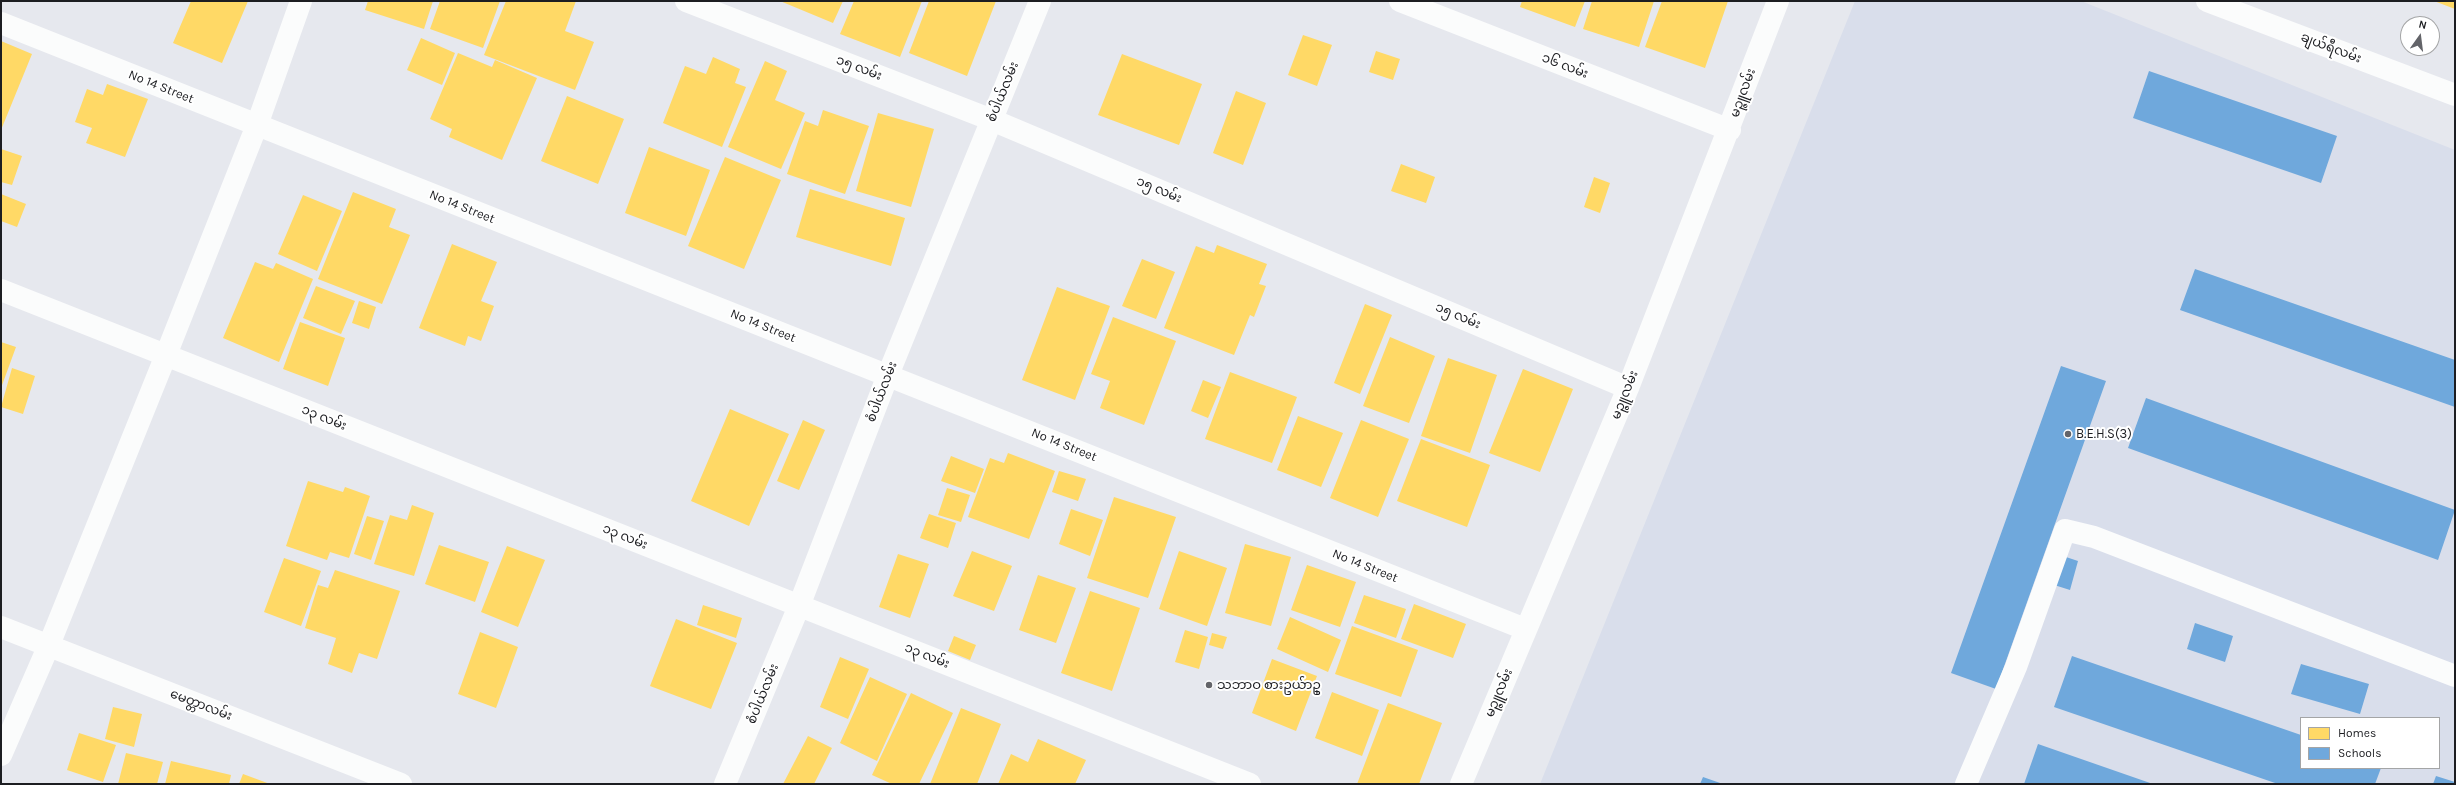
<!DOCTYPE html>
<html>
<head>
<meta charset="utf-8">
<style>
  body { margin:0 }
  #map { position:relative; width:2456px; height:785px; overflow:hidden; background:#e6e8ee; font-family:Karla,sans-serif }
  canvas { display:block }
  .frame { position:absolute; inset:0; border:2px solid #1c1d21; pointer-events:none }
  .legend { position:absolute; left:2300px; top:717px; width:140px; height:52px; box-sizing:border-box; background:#fff; border:1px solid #a4a5a6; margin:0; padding:5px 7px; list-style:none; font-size:12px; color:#1c1d21 }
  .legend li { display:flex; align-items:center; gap:8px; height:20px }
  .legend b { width:20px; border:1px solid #a4a5a6 }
  .north { position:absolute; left:2400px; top:16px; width:40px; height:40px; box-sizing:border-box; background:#fff; border:1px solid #a4a5a6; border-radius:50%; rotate:14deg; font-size:11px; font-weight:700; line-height:16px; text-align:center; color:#1c1d21 }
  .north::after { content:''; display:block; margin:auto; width:14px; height:18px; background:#636469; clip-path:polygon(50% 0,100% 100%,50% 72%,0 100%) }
</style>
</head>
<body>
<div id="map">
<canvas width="2456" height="785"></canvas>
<div class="frame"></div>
<ul class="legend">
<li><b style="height:11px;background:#ffd966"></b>Homes</li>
<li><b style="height:11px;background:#6fa8dc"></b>Schools</li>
</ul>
<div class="north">N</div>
</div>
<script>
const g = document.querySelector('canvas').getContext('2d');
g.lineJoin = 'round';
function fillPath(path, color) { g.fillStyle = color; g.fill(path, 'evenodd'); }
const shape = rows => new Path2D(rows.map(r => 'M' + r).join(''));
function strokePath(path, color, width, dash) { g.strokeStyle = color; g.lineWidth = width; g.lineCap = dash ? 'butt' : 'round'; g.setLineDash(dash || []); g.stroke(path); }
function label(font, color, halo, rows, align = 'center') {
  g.font = font + ' Karla,"Noto Sans Myanmar",sans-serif'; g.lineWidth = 4; g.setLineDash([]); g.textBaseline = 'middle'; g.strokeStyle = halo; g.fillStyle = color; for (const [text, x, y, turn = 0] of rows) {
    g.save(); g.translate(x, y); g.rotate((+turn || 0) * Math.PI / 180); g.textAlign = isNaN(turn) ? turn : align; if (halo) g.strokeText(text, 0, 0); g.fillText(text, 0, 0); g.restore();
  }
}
fillPath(shape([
  [1855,1,2081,1,2455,150,2455,784,1540,784],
  [2301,718,2439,718,2439,768,2301,768]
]), '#d9deeb');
fillPath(shape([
  [191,1,248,1,222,63,173,43],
  [368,1,433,1,424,29,365,10],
  [440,1,500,1,483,48,430,29],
  [506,1,576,1,565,31,594,42,575,90,484,55],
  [780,1,843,1,833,23],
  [854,1,922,1,900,57,840,34],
  [929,1,996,1,967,76,909,53],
  [1522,1,1585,1,1575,27,1520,7],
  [1592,1,1654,1,1639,47,1583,29],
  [1662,1,1728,1,1705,68,1645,47],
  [2434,1,2455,1,2455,9],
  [1303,35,1332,45,1317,86,1288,75],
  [421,38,455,53,442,85,407,70],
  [1,41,32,54,1,130],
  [1376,51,1400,59,1393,80,1369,72],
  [458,53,492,67,495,60,537,78,502,160,449,137,452,129,430,119],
  [1122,54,1202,84,1179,145,1098,115],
  [713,57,740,69,735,83,746,87,722,147,663,123,685,66,706,74],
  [765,61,787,71,775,100,805,113,781,169,728,147],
  [107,84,148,99,125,157,86,143,92,128,75,122,87,89,103,95],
  [1236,91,1266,103,1243,165,1213,153],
  [567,96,624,119,598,184,541,161],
  [823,110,869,126,845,194,787,174,805,121,818,126],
  [878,113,934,129,911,207,856,191],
  [649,147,710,170,686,236,625,213],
  [1,149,22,156,12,185,1,182],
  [725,157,781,180,744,269,688,246],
  [1401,164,1435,177,1426,203,1391,191],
  [1594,177,1610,183,1600,213,1584,207],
  [810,189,905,218,891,266,796,237],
  [353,192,396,209,389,227,410,235,382,304,318,279],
  [1,194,26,204,17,227,1,221],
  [303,195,342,211,317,271,278,254],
  [452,244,497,262,481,301,494,306,481,341,468,336,465,346,419,328],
  [1217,245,1267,264,1259,284,1266,286,1254,317,1250,315,1234,355,1164,328,1196,246,1214,253],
  [1142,259,1175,272,1156,319,1122,306],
  [255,262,273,269,276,263,313,279,279,362,223,338],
  [316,286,355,301,341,334,303,318],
  [1057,287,1110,306,1075,400,1022,380],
  [359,301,376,307,369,329,352,323],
  [1365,304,1392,315,1360,394,1334,383],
  [1113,317,1176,341,1144,425,1100,408,1110,381,1091,374],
  [300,322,345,338,328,386,283,369],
  [1390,337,1435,356,1409,423,1363,406],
  [1,342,16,347,1,388],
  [1448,358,1497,375,1470,453,1421,436],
  [12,368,35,376,23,414,1,407],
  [1523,369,1573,389,1540,472,1489,453],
  [1230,372,1297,397,1272,463,1205,439],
  [1203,380,1221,387,1208,418,1191,411],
  [730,409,789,434,749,526,691,501],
  [1298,416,1343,433,1321,487,1277,470],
  [803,420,825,430,799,490,777,481],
  [1361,420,1409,439,1378,517,1330,498],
  [1421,439,1490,465,1467,527,1397,501],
  [1008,453,1055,471,1029,539,968,517,990,458,1004,463],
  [951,456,984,469,975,493,941,481],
  [1059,471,1086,479,1078,501,1052,492],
  [308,481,343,492,345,487,370,496,349,558,330,552,327,560,286,546],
  [947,488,970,495,961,522,938,515],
  [1114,497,1176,517,1148,598,1087,578],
  [412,505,434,513,414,576,374,564,390,515,407,520],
  [1071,509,1103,520,1090,556,1059,544],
  [929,514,956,523,948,548,920,538],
  [367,516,384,521,371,560,354,554],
  [1245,544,1291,557,1271,626,1225,613],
  [439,545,489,562,475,602,425,584],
  [507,546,545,560,518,627,481,612],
  [972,551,1012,566,994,611,953,596],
  [1179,551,1227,568,1207,626,1159,609],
  [898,554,929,564,910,618,879,607],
  [284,558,321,571,301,626,264,612],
  [1307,565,1356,582,1340,627,1291,610],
  [335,570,400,591,377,659,359,653,352,673,328,664,336,638,305,628,318,585,328,588],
  [1038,575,1076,588,1056,643,1019,630],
  [1090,591,1140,608,1112,691,1061,673],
  [1364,595,1406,609,1396,638,1354,623],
  [1414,604,1466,624,1453,658,1401,639],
  [703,605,742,618,736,638,697,625],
  [1290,617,1341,640,1328,672,1277,649],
  [676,619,737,643,711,709,650,686],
  [1352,626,1418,650,1401,697,1335,674],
  [1185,630,1208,637,1199,669,1175,662],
  [480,632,518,647,496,708,458,694],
  [1212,633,1227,637,1223,649,1209,645],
  [954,636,976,645,970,660,948,651],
  [840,657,869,669,848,719,820,707],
  [1272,659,1317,676,1296,731,1252,713],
  [870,677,907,694,877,761,840,743],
  [1332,692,1379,710,1362,756,1315,738],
  [911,693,953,713,919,784,892,784,872,775],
  [1388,703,1442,723,1419,784,1357,784],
  [113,707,142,714,134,747,105,739],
  [961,708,1001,724,977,784,930,784],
  [79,733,116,745,103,782,67,770],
  [808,736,832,748,814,784,783,784],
  [1038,739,1086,760,1075,784,998,784,1011,754,1028,762],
  [126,753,163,762,157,784,118,784],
  [171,761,231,775,229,784,165,784],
  [243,774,270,784,239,784]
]), '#ffd966');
fillPath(shape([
  [2149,71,2337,136,2321,183,2133,118],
  [2195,269,2455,360,2455,407,2180,310],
  [2061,366,2106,381,1996,689,1951,673],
  [2146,398,2455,510,2438,560,2128,448],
  [2060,555,2078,561,2070,590,2051,584],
  [2195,623,2233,636,2225,662,2187,649],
  [2072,656,2301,735,2301,768,2381,768,2375,784,2278,784,2054,707],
  [2301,664,2369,684,2360,714,2291,694],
  [2038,744,2153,784,2024,784],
  [2436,776,2455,782,2455,784,2433,784],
  [1703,777,1723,784,1700,784]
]), '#6fa8dc');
strokePath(shape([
  [686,1,992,120,1628,388],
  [1400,1,1730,130],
  [2207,1,2455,95],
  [1,23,1525,629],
  [1,290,1250,784],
  [1,627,401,784],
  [1,755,49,645,166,355,257,125,301,1],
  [725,784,799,606,888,375,1040,1],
  [1461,784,1628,388,1778,1],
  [1966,784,2016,667,2065,530,2094,537,2455,676]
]), '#fbfcfc', 22);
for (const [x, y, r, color] of [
  [2068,434,4,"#636469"],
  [1209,685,4,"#636469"]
]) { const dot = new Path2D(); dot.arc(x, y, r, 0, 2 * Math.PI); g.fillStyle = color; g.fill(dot); strokePath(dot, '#fff', 1.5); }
label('13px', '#1c1d21', '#fff', [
  ["ချယ်ရီလမ်း",2331,48,21],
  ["၁၆ လမ်း",1565,66,21],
  ["၁၅ လမ်း",859,68,21],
  ["No 14 Street",161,87,22],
  ["စံပါယ်လမ်း",1003,92,-68],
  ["မဉ္ဇူလမ်း",1743,93,-70],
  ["၁၅ လမ်း",1159,190,23],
  ["No 14 Street",462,207,22],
  ["၁၅ လမ်း",1458,316,23],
  ["No 14 Street",763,326,22],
  ["စံပါယ်လမ်း",882,392,-69],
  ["မဉ္ဇူလမ်း",1625,395,-68],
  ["၁၃ လမ်း",324,418,22],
  ["No 14 Street",1064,445,22],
  ["၁၃ လမ်း",625,537,22],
  ["No 14 Street",1365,566,22],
  ["၁၃ လမ်း",927,656,22],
  ["မဉ္ဇူလမ်း",1499,693,-67],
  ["စံပါယ်လမ်း",763,694,-68],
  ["မေတ္တာလမ်း",201,705,21]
]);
label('13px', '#1c1d21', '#fff', [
  ["B.E.H.S(3)",2076,434],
  ["သဘာဝ စားဥယ်ာဥ္",1217,685]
], 'left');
</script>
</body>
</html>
